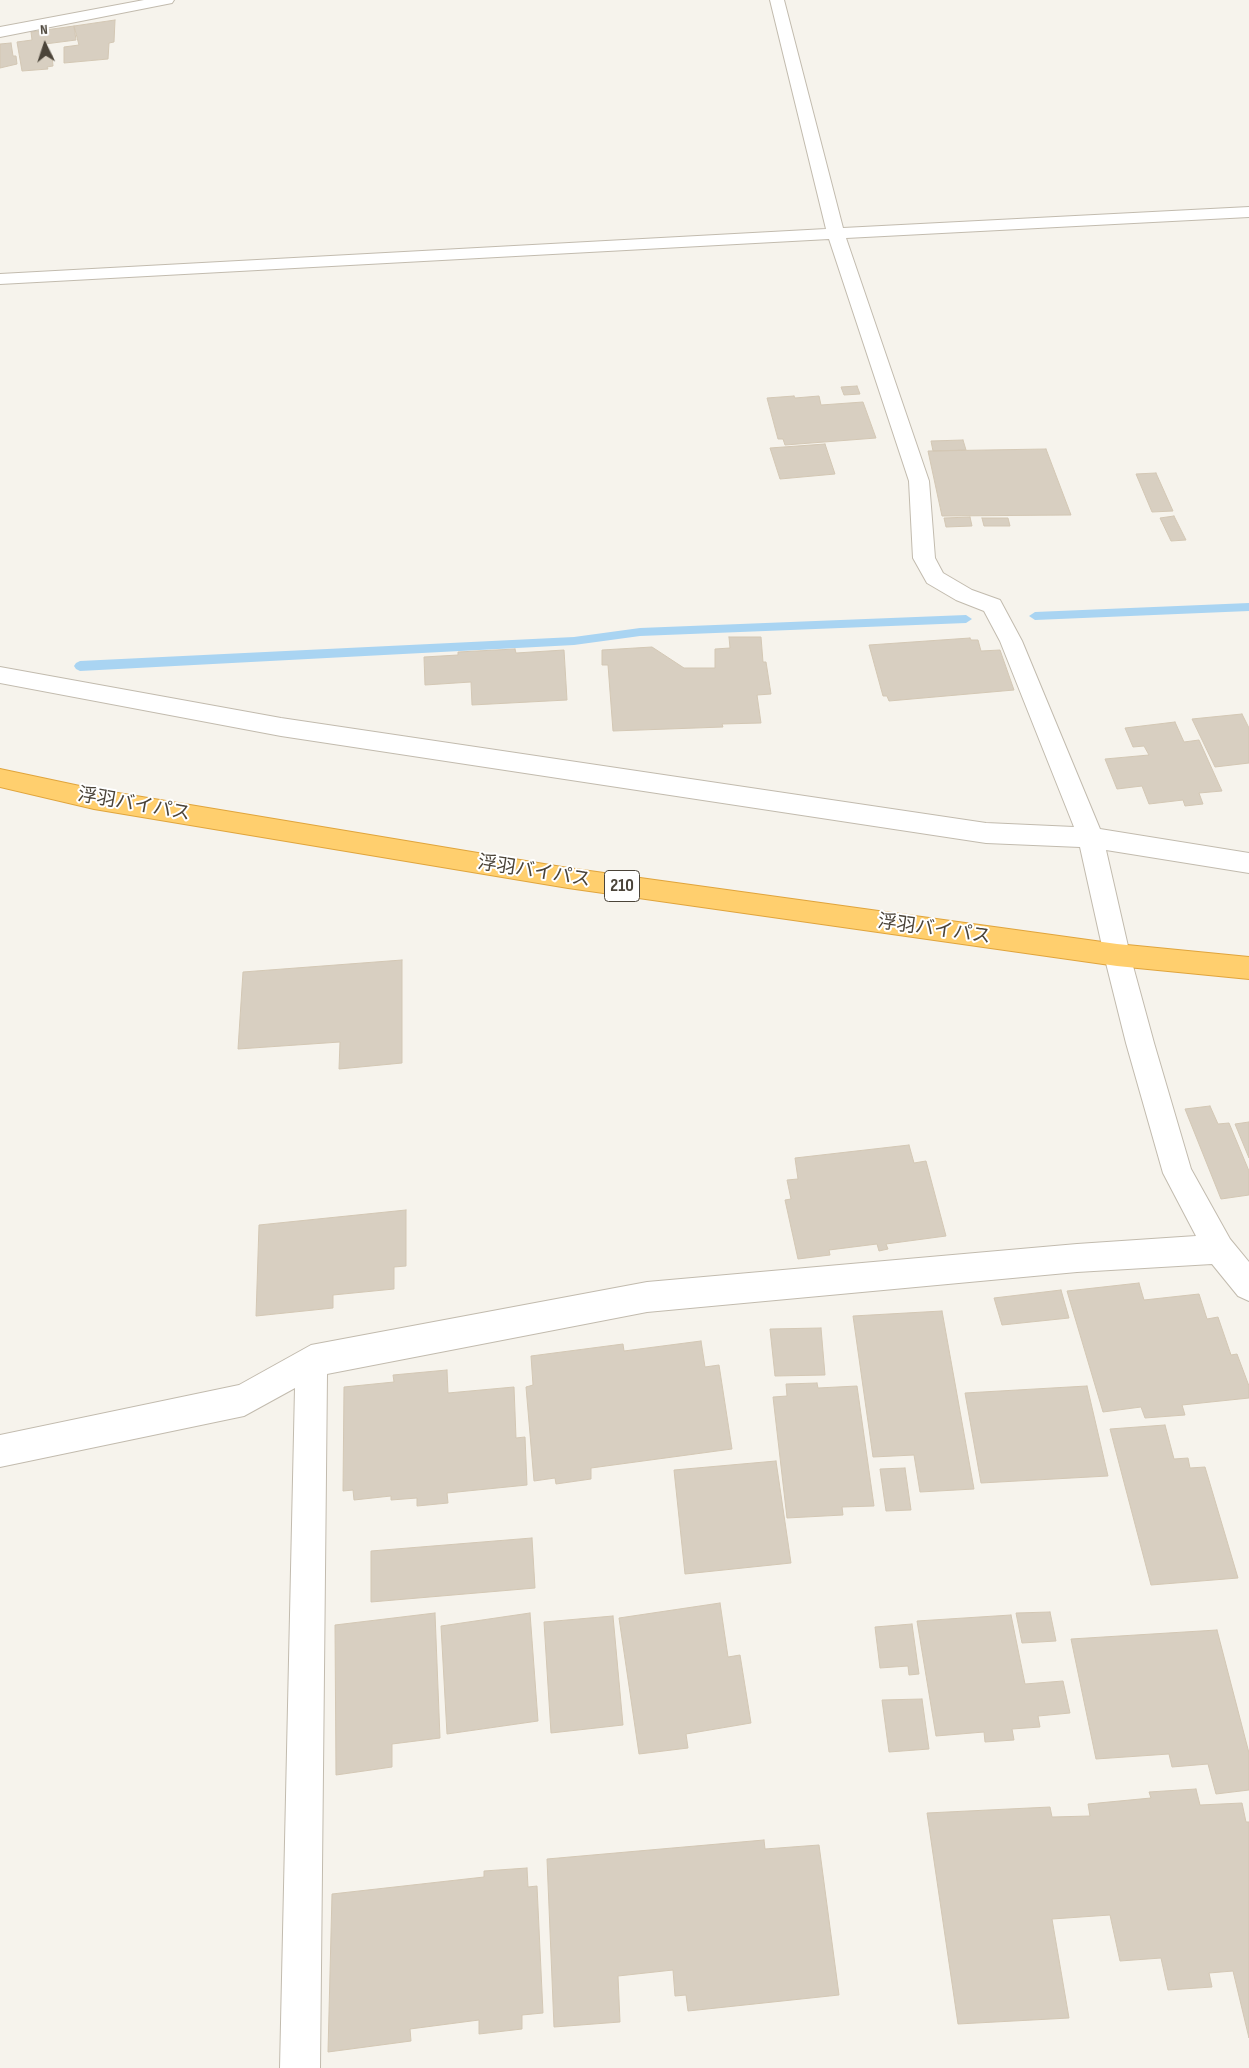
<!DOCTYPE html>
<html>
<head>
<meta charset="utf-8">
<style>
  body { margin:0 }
  #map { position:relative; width:1249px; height:2068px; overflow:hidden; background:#f6f3ec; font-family:"Sofia Sans Condensed",sans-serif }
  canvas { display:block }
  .north { position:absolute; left:20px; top:20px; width:50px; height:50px; -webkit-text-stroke:4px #fff; paint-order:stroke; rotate:356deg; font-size:14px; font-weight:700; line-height:20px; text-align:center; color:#4b4439 }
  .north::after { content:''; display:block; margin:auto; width:18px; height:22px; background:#4b4439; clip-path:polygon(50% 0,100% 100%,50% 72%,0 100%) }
</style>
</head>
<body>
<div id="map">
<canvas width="1249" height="2068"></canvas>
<div class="north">N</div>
</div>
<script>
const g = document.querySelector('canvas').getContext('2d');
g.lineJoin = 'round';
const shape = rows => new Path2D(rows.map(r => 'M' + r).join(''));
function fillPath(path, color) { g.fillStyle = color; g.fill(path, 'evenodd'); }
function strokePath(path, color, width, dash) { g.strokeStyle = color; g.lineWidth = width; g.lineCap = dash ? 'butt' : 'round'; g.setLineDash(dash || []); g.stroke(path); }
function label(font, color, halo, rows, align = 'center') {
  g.font = font + ' "Sofia Sans Condensed","Noto Sans JP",sans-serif'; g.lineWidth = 4; g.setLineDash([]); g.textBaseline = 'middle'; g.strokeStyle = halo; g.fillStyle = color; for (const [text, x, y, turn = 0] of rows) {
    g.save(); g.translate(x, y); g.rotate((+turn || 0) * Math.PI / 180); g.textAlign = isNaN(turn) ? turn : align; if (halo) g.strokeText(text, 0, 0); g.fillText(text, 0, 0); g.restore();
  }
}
fillPath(shape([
  [1249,603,1249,611,1035,620,1029,616,1035,612,1249,603],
  [966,615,972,619,966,623,640,636,574,645,80,671,76,669,74,666,76,663,80,661,574,637,640,628,966,615]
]), '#a9d4f2');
const building = shape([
  [115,20,114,42,109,43,108,59,64,63,64,47,79,45,74,26,115,20],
  [74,26,76,40,45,44,47,56,52,55,53,66,47,67,48,69,22,71,17,42,32,40,31,32,74,26],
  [11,43,13,56,16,56,17,64,0,68,0,44,11,43],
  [857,386,860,394,844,395,841,387,857,386],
  [794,396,795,398,819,396,821,405,863,402,876,438,785,445,783,439,778,439,767,398,794,396],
  [963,440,966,450,933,451,931,441,963,440],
  [825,444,835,474,780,479,770,448,825,444],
  [1046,449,1071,515,942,516,928,451,1046,449],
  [1156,473,1173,511,1152,512,1136,474,1156,473],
  [1174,516,1186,540,1171,541,1160,518,1174,516],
  [970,517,972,526,946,527,944,518,970,517],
  [982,518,1008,518,1010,526,984,526,982,518],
  [729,637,761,637,763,662,766,662,771,694,757,695,761,723,722,724,723,727,613,731,608,665,602,665,602,650,652,647,684,668,715,668,715,649,730,648,729,637],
  [970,638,971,640,978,640,981,651,1000,650,1014,690,889,701,887,696,883,696,869,645,970,638],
  [515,649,516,653,564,650,567,700,472,705,471,682,425,685,424,657,458,655,458,652,515,649],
  [1242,714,1249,728,1249,763,1215,767,1192,719,1242,714],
  [1175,722,1184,742,1199,740,1222,791,1199,793,1203,804,1185,806,1183,800,1149,804,1142,786,1117,789,1105,759,1149,755,1144,746,1133,747,1125,728,1175,722],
  [402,960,402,1063,339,1069,340,1042,238,1049,243,972,402,960],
  [1210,1106,1218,1124,1229,1123,1249,1171,1249,1195,1221,1199,1185,1109,1210,1106],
  [1249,1122,1249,1158,1235,1124,1249,1122],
  [909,1145,914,1163,926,1161,946,1236,886,1244,888,1249,879,1251,877,1244,829,1250,830,1255,798,1259,785,1200,791,1199,787,1180,798,1179,795,1158,909,1145],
  [406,1210,406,1266,394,1267,394,1289,333,1295,333,1308,256,1316,259,1225,406,1210],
  [1139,1283,1144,1300,1199,1294,1207,1319,1218,1317,1231,1355,1237,1354,1249,1386,1249,1398,1182,1405,1185,1415,1145,1418,1141,1407,1103,1412,1067,1291,1139,1283],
  [1061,1290,1069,1318,1002,1325,994,1298,1061,1290],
  [942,1311,974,1489,920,1492,914,1455,873,1457,853,1316,942,1311],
  [821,1328,825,1375,775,1376,770,1329,821,1328],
  [701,1341,705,1367,719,1365,732,1449,591,1468,591,1479,556,1484,555,1478,534,1481,526,1387,533,1385,531,1356,623,1344,624,1351,701,1341],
  [447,1370,448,1393,514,1387,516,1438,525,1437,527,1485,447,1493,448,1503,417,1506,417,1498,391,1500,391,1496,354,1500,353,1490,343,1491,344,1387,394,1382,393,1375,447,1370],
  [817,1383,818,1388,857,1386,874,1506,842,1507,843,1515,787,1518,773,1397,787,1396,786,1384,817,1383],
  [1087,1386,1108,1476,981,1483,965,1393,1087,1386],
  [1165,1425,1174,1459,1188,1458,1190,1468,1205,1467,1238,1578,1151,1585,1110,1429,1165,1425],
  [776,1461,791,1563,685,1574,674,1470,776,1461],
  [905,1468,911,1510,886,1511,880,1469,905,1468],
  [532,1538,535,1588,371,1602,371,1551,532,1538],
  [720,1603,728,1657,740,1655,751,1723,686,1734,688,1748,639,1754,619,1618,720,1603],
  [1050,1612,1056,1641,1022,1643,1016,1613,1050,1612],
  [435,1613,440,1738,392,1744,392,1767,336,1775,335,1625,435,1613],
  [530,1613,538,1721,447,1734,441,1626,530,1613],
  [1011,1615,1025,1684,1063,1681,1070,1713,1038,1716,1040,1727,1012,1729,1014,1740,985,1742,984,1732,936,1736,917,1621,1011,1615],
  [613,1616,623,1725,551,1733,544,1622,613,1616],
  [912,1624,919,1674,909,1675,908,1666,880,1668,875,1627,912,1624],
  [1217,1630,1249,1753,1249,1790,1216,1794,1208,1764,1172,1767,1169,1754,1096,1759,1071,1639,1217,1630],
  [922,1699,929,1749,889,1752,882,1700,922,1699],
  [1196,1789,1200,1805,1242,1803,1246,1822,1249,1822,1249,2038,1233,1971,1209,1973,1212,1987,1168,1990,1161,1958,1120,1961,1110,1915,1052,1919,1069,2018,958,2024,927,1813,1050,1807,1052,1817,1090,1816,1088,1804,1151,1798,1149,1792,1196,1789],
  [764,1840,765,1849,819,1845,839,1995,688,2011,686,1995,675,1996,673,1970,618,1976,620,2022,554,2027,547,1859,764,1840],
  [527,1868,528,1887,537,1886,543,2013,522,2015,522,2029,479,2034,479,2020,410,2029,411,2041,328,2052,332,1894,484,1877,484,1871,527,1868]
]);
fillPath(building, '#d8cfc1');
strokePath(building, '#d3c7b4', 1);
const minor = shape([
  [144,0,174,0,172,3,167,4,0,37,0,27,144,0],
  [770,0,784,0,843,228,1249,207,1249,217,846,238,929,481,935,558,943,573,972,590,1000,600,1022,641,1100,829,1249,853,1249,873,1106,850,1130,955,1154,1043,1191,1169,1230,1239,1249,1262,1249,1301,1238,1296,1212,1264,1077,1272,647,1312,327,1374,320,2068,280,2068,295,1388,244,1416,0,1467,0,1435,239,1385,311,1345,647,1282,1077,1244,1196,1236,1163,1173,1126,1043,1104,955,1080,847,986,843,281,736,0,683,0,667,281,718,986,823,1074,827,1000,641,984,611,956,600,927,583,913,558,909,481,829,239,0,284,0,274,826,229,770,0]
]);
const highway = shape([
  [0,769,94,789,568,868,1117,944,1249,957,1249,979,1117,966,568,888,94,809,0,787,0,769]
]);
strokePath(minor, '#c2bbae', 2);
strokePath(highway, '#e0a43c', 2);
fillPath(minor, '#fff');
fillPath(highway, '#ffcf6e');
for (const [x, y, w] of [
  [622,886,35]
]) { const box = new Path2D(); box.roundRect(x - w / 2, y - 15.5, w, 31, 4); g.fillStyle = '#fff'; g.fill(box); strokePath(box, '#4b4439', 1); }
label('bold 18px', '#4b4439', null, [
  ["210",622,886]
]);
label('19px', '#4b4439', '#fff', [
  ["浮羽バイパス",134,805,10],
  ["浮羽バイパス",534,872,9],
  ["浮羽バイパス",934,930,8]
]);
</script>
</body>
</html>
